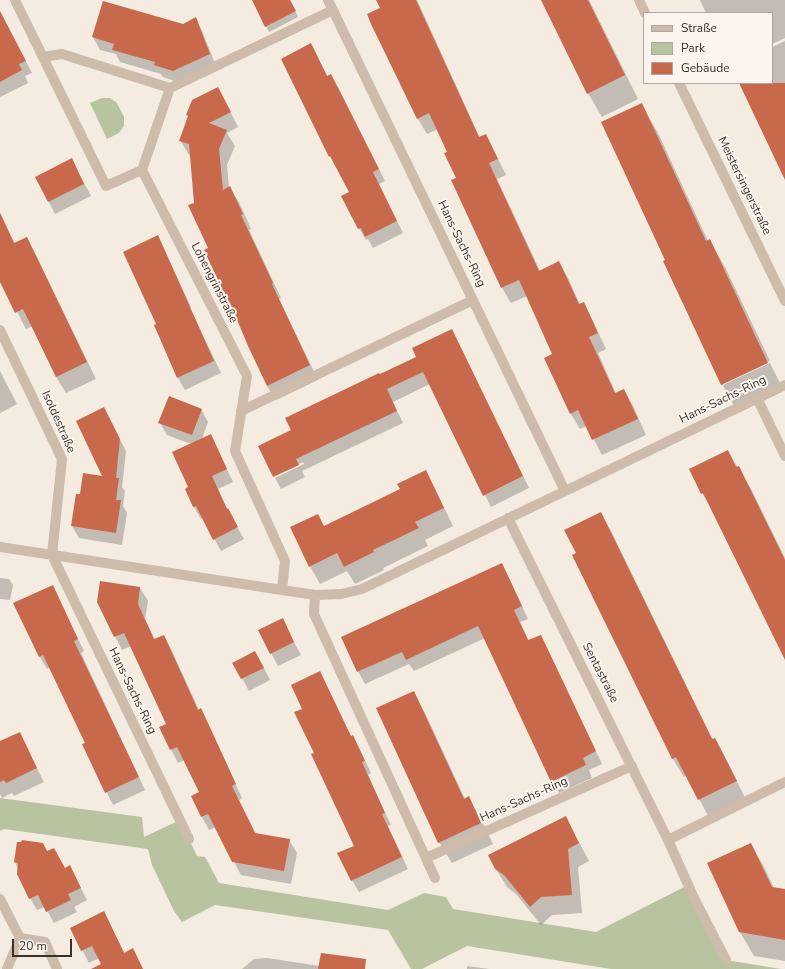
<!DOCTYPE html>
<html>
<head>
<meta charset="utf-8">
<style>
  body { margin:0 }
  #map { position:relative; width:785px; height:969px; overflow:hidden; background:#f4ebe1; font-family:"Nunito Sans",sans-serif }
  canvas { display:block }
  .legend { position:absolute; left:643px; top:12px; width:130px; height:72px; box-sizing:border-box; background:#fbf5ee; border:1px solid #aea6a0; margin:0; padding:5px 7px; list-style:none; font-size:12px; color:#3b302b }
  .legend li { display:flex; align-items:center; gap:8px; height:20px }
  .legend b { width:20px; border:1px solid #aea6a0 }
  .scale { position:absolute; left:12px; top:939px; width:60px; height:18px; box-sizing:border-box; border:2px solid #3b302b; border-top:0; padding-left:5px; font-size:12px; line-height:14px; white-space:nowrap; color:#3b302b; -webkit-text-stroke:3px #fbf5ee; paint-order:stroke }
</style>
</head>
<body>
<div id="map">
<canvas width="785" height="969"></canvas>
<ul class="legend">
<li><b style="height:5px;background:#cdbbac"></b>Straße</li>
<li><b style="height:11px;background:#b8c4a0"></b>Park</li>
<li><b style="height:11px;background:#c8694b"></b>Gebäude</li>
</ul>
<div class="scale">20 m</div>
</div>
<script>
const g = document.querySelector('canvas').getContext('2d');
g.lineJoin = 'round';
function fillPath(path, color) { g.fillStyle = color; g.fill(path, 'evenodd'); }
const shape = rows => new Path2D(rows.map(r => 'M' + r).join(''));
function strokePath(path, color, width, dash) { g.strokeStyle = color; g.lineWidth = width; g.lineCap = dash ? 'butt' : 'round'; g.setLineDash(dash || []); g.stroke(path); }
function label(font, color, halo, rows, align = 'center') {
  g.font = font + ' "Nunito Sans",sans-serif'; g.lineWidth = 4; g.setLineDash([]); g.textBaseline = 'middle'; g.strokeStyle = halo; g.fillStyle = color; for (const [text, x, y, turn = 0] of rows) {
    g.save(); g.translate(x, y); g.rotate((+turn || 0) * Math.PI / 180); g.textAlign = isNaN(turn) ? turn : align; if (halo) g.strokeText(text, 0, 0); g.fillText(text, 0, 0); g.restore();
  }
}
fillPath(shape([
  [102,98,110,98,117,103,124,117,124,126,119,133,107,139,90,103],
  [0,798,142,817,144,837,180,820,197,856,205,857,219,883,388,910,424,893,446,897,453,909,596,932,688,885,726,960,781,969,611,969,467,946,422,969,411,969,388,930,215,905,182,922,174,911,152,865,148,849,4,829,0,831]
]), '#b8c4a0');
fillPath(shape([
  [253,0,290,0,298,17,269,32],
  [378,0,417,0,480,138,486,135,506,175,497,179,540,271,559,262,568,278,580,305,583,303,592,319,606,349,598,353,616,394,624,390,633,406,646,435,602,455,587,426,580,429,571,414,554,355,527,296,511,303,502,288,453,181,458,179,448,152,438,129,427,134,418,119],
  [542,0,589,0,638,99,602,117,588,93],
  [700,0,785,0,785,38,772,44,772,13,706,13],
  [103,2,184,25,195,19,202,31,216,66,180,83,163,77,161,74,120,62,116,54,100,50,93,37],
  [0,12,32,73,25,76,28,83,0,97],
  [785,41,785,178,740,83,772,83,772,47],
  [311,45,328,77,338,87,385,181,379,184,403,233,373,248,368,239,366,240,359,228,350,193,330,156,282,59],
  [226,103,238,127,227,133,235,146,227,165,229,188,239,202,251,229,249,230,281,298,279,299,318,380,276,400,267,386,230,303,209,249,195,203,191,156,189,155,180,140,189,118,188,115],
  [641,105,658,133,708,241,710,241,726,269,770,361,723,383,723,385,770,363,784,391,738,413,722,384,666,261],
  [78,172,91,196,55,214,36,177],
  [0,212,15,244,26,239,36,255,96,379,66,393,56,377,32,326,26,329,0,279],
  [157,237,164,249,191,307,190,308,221,373,185,390,178,378,157,325],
  [458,342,529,488,491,507,430,384,393,402,403,423,302,471,305,477,281,489,275,478,304,464,303,462,274,476,293,431,380,375],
  [0,371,17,404,0,413],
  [201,409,208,422,202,439,210,435,233,482,218,489,227,509,244,539,221,551,203,518,201,519,194,507,186,489,189,488,191,444,167,435,160,423],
  [110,420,126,451,122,487,125,491,123,506,127,513,122,545,79,538,72,526,76,495,81,495,104,477],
  [728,451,752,491,785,558,785,658,714,513,702,493],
  [425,471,435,489,453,526,425,540,428,546,383,568,384,570,355,584,347,571,320,584,310,566,324,527,401,490],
  [600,513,611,531,713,740,715,739,725,757,746,800,709,818,687,775,684,777,673,759,573,556,577,554],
  [508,576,528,619,520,622,529,641,547,648,602,764,589,770,592,778,559,793,552,781,485,638,414,671,409,664,365,684,358,671],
  [0,578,9,579,13,585,10,600,0,599],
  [52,586,84,651,81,653,145,790,113,805,83,745,86,743,50,667,47,669,40,657,14,603],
  [140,588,148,601,145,619,155,640,163,636,171,649,199,710,201,710,208,723,242,798,239,800,256,834,289,840,297,853,291,884,241,875,216,827,209,830,202,817,200,793,184,760,178,763,171,749,167,725,131,646,122,650,98,602],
  [282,620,301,655,278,666,259,631],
  [234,663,262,664,270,680,249,691],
  [320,673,351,737,352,736,359,748,371,773,368,775,391,825,388,826,408,869,359,892,352,880,355,846,315,754,304,709],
  [413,692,425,713,465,799,468,798,481,819,493,844,452,863,439,842],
  [19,733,44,782,14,796,12,793,2,798,0,794,0,742],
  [566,818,589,861,578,867,582,913,552,915,541,925,516,894,507,887,496,869],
  [17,843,48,852,65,869,70,867,87,900,74,907,77,912,54,923,45,907,37,910,30,898,15,862],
  [751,844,764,867,774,888,785,890,785,961,754,956,740,932],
  [104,912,125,954,133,950,143,969,105,969,99,958,89,963,71,928],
  [267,958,320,966,359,969,242,969,254,959],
  [467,966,489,969,467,969]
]), '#0003');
fillPath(shape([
  [252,0,290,0,296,11,265,27],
  [376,0,416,0,479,137,486,134,498,159,489,163,539,271,559,261,579,304,584,302,598,333,589,337,615,393,624,389,638,419,592,440,578,410,570,414,544,358,552,354,519,280,501,288,451,180,456,178,444,153,447,152,429,113,417,119,371,24,367,14,380,8],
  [541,0,588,0,625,75,587,94],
  [103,1,183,24,196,17,210,54,173,71,154,65,155,62,112,50,114,44,92,37],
  [0,11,26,61,19,64,22,70,0,82],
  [311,43,327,76,331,74,379,169,373,172,397,221,365,237,361,228,358,229,341,196,349,192,330,156,329,157,281,59],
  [739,83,785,83,785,180],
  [218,87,231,112,209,123,227,130,219,149,223,190,230,186,243,214,241,215,273,283,272,284,310,365,267,386,248,346,230,303,229,304,204,250,208,248,188,205,194,203,189,144,179,141,188,116,186,115,192,100],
  [642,103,706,241,710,239,768,363,721,385,663,261,665,260,601,122],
  [72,158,84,184,48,202,35,177],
  [0,213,14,243,27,237,87,362,56,377,23,309,15,313,0,282],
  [158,235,214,361,177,378,154,325,156,324,123,252],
  [452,329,523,476,483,496,423,372,387,389,397,411,296,459,299,465,273,477,258,446,291,430,285,418,379,373,380,374,416,357,412,348],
  [169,396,202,409,192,435,158,423],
  [104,407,120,439,116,478,119,478,116,500,121,500,116,533,71,526,76,494,80,494,83,473,102,476,76,421],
  [211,434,227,469,212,476,227,509,228,508,238,527,213,540,196,506,193,507,185,489,188,487,172,452],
  [728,450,736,467,739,466,785,560,785,660,703,493,701,494,689,469],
  [426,470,444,508,415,522,419,528,373,550,374,552,344,567,337,553,309,567,290,527,318,514,324,526,400,489,397,484],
  [601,512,712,739,715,738,737,781,698,800,676,757,672,759,572,555,576,553,564,530],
  [502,563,522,606,514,610,528,640,541,635,596,751,583,758,586,765,551,782,478,626,406,660,402,652,357,672,341,637],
  [100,581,140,587,138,604,154,639,164,635,198,710,201,708,236,784,232,786,255,833,290,839,284,871,232,862,208,814,201,817,191,796,199,792,177,747,170,750,159,727,166,724,124,633,114,637,97,602],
  [53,585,78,639,74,641,139,777,105,793,82,744,85,743,43,655,39,657,13,603],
  [283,618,294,642,270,654,258,630],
  [255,651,264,668,241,679,232,663],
  [320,671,351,736,353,735,365,761,362,762,385,813,382,814,402,857,351,881,337,853,354,846,311,754,314,753,294,712,302,709,291,685],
  [414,691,464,799,469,796,481,823,438,843,376,708],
  [20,732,37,768,6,783,4,780,0,782,0,741],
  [566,816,579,843,568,849,572,895,541,897,530,907,504,875,495,869,488,855],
  [22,840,43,843,47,851,54,848,65,868,70,865,81,888,68,894,71,900,46,912,38,895,29,899,17,874,18,863,14,862,17,842,21,842],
  [751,843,772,887,785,889,785,940,739,932,707,863],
  [104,911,124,953,133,948,143,969,91,969,101,964,92,946,81,951,70,928],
  [321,953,366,959,365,969,318,969]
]), '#c8694b');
strokePath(shape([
  [15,0,106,186,142,170,247,376,235,451,285,561,282,590],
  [328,0,565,491],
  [639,0,645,13],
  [43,57,62,54,170,88,142,170],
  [679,83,785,301],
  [170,88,333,10],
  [0,330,62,459,52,555,189,839],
  [757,398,785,456],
  [241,411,473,300],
  [508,518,668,840,785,782],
  [0,547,315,595,341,594,362,589,785,385],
  [315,595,314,614,435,878],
  [668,840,694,898,726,960],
  [426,858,632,766],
  [0,899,20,938,7,969],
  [20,938,45,942,57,969]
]), '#cdbbac', 10);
label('12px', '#3b302b', '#fbf5ee', [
  ["Meistersingerstraße",744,186,64],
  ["Hans-Sachs-Ring",461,244,64],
  ["Lohengrinstraße",214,283,63],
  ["Hans-Sachs-Ring",723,400,-26],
  ["Isoldestraße",58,422,66],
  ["Sentastraße",600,673,63],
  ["Hans-Sachs-Ring",132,691,64],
  ["Hans-Sachs-Ring",524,800,-24]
]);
</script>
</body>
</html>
